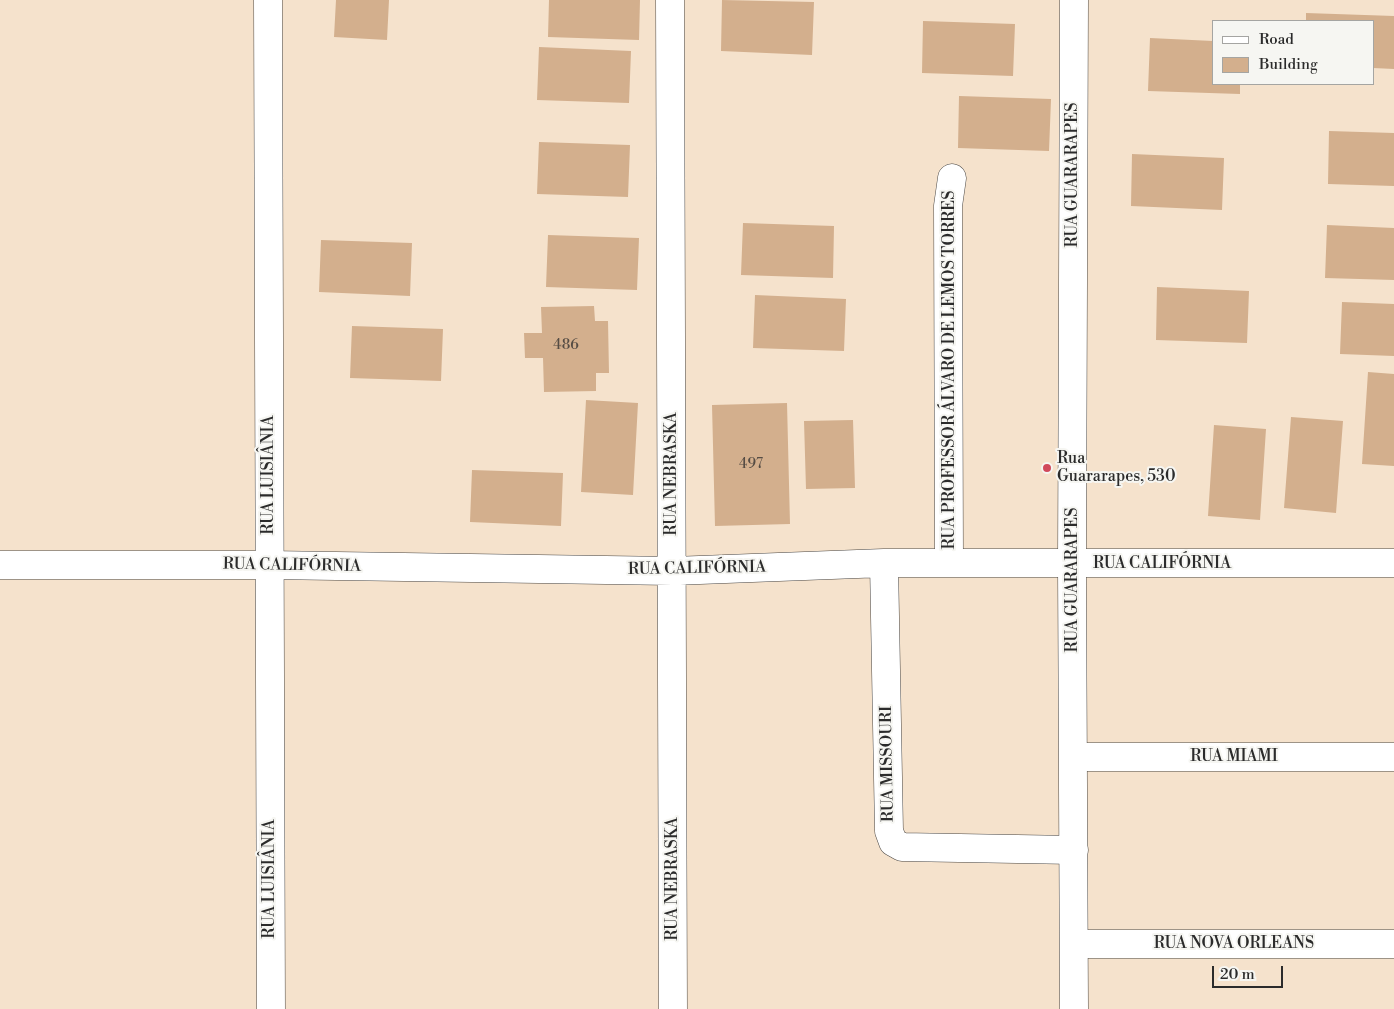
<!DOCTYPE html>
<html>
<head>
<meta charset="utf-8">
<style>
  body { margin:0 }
  #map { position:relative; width:1394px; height:1009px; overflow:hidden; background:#f5e2cc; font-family:"Libre Bodoni",serif }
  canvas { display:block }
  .legend { position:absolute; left:1212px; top:20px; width:162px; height:65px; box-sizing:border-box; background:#f6f6f2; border:1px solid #a5a5a2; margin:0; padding:6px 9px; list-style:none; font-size:15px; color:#2b2b2b }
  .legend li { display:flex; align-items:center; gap:10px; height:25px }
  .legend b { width:25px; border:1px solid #a5a5a2 }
  .scale { position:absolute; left:1212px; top:966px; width:71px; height:22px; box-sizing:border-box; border:2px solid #2b2b2b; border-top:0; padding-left:6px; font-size:15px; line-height:18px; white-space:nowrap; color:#2b2b2b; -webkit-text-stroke:4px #f6f6f2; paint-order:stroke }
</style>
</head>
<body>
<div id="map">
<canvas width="1394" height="1009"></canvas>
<ul class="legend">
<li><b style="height:6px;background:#fff"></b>Road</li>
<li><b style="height:14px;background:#d3af8d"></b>Building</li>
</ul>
<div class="scale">20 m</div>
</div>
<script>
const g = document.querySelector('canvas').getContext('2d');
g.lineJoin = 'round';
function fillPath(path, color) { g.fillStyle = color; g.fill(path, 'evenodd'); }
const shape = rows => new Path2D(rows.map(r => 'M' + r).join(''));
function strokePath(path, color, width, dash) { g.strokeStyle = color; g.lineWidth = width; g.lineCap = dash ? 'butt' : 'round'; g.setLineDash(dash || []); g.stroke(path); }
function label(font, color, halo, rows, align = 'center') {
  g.font = font + ' "Libre Bodoni",serif'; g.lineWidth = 4; g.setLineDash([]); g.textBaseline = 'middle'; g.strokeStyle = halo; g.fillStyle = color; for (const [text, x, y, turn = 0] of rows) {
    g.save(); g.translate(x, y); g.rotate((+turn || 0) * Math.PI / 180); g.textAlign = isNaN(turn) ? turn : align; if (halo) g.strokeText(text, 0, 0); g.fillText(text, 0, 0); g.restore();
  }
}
fillPath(shape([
  [336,0,389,0,387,40,334,37],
  [549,0,640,0,639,40,548,37],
  [722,0,814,2,812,55,721,51],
  [1306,13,1394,16,1394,69,1373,68,1373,21,1306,21],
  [923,21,1015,24,1013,76,922,73],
  [1150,38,1213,41,1213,84,1240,84,1240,94,1148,91],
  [539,47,631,51,629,103,537,100],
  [959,96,1051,99,1049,151,958,148],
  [1329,131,1394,133,1394,186,1328,184],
  [539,142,630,145,628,197,537,194],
  [1132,154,1224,158,1222,210,1131,206],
  [743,223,834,226,833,278,741,275],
  [1327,225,1394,228,1394,280,1325,278],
  [548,235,639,238,637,290,546,287],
  [321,240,412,243,410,296,319,292],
  [1157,287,1249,291,1247,343,1156,340],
  [755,295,846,299,844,351,753,348],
  [1342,302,1394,304,1394,356,1340,354],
  [594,306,595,321,608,321,609,373,596,373,596,391,544,392,543,358,525,358,524,333,542,333,541,307],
  [352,326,443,329,441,381,350,378],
  [1368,372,1394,374,1394,466,1362,464],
  [586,400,638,403,633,495,581,492],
  [787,403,790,524,715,526,712,405],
  [1291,417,1343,421,1336,513,1284,508],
  [853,420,855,488,806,489,804,421],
  [1214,425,1266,429,1260,520,1208,516],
  [472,470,563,473,561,526,470,522]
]), '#d3af8d');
const minor = shape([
  [268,0,271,1009],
  [670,0,673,1009],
  [1074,0,1072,564,1074,1009],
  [884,563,889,831,893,842,902,847,1074,850],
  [949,563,948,206,952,178],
  [0,565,269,565,673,571,884,563,1394,563],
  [1073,757,1394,757],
  [1074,944,1394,944]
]);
strokePath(minor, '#494643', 29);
strokePath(minor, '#fff', 28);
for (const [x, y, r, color] of [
  [1047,468,5,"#d1495b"]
]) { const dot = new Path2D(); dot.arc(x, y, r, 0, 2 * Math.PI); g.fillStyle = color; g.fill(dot); strokePath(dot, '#f6f6f2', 2); }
label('14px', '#554c44', null, [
  ["486",566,346],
  ["497",751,465]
]);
label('16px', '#2b2b2b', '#f6f6f2', [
  ["RUA GUARARAPES",1073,175,-90],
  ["RUA PROFESSOR ÁLVARO DE LEMOS TORRES",950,370,-90],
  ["RUA NEBRASKA",672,474,-90],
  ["RUA LUISIÂNIA",269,475,-90],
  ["RUA CALIFÓRNIA",1162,564],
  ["RUA CALIFÓRNIA",292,566,1],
  ["RUA CALIFÓRNIA",697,569,-1],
  ["RUA GUARARAPES",1073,580,-90],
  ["RUA MIAMI",1234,757],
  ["RUA MISSOURI",888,764,-91],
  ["RUA LUISIÂNIA",270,879,-90],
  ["RUA NEBRASKA",673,879,-90],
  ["RUA NOVA ORLEANS",1234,944]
]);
label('16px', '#2b2b2b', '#f6f6f2', [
  ["Rua",1057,459],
  ["Guararapes, 530",1057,477]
], 'left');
</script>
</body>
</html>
